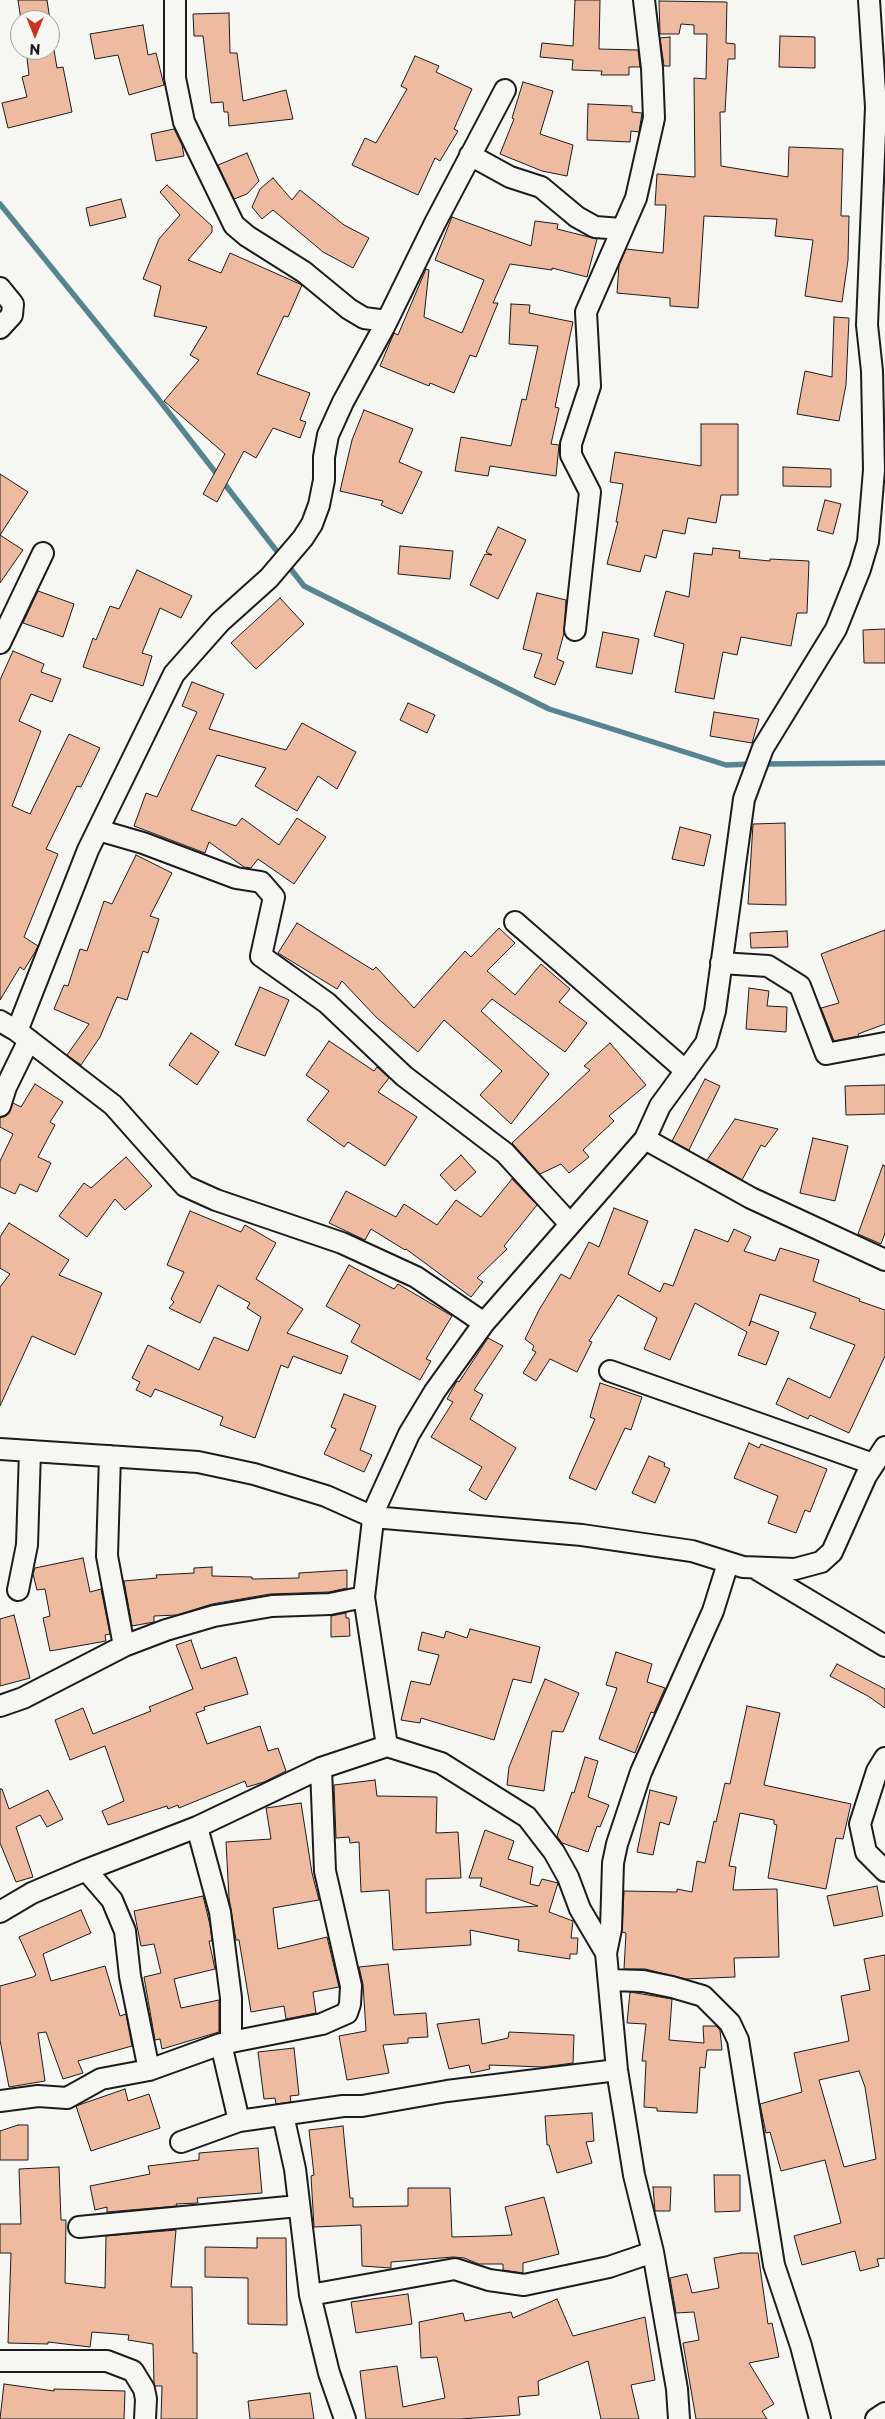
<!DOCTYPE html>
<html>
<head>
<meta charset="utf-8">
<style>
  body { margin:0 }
  #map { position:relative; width:885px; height:2419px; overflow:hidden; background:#f6f6f2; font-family:"Playpen Sans",sans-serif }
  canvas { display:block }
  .north { position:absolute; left:10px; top:10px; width:50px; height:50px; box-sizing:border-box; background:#f6f6f2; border:1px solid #9f9f9c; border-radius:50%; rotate:180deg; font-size:14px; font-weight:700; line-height:20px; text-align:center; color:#1c1c1c }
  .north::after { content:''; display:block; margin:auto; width:18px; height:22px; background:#c8321e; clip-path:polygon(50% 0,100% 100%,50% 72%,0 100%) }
</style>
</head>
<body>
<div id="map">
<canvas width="885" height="2419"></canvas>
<div class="north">N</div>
</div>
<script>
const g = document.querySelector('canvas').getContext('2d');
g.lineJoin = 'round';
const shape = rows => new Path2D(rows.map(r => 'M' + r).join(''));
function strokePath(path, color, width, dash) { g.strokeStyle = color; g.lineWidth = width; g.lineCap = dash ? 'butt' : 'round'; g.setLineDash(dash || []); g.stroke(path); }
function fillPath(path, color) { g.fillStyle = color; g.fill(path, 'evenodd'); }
strokePath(shape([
  [0,204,156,396,304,586,549,709,726,765,753,764],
  [762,764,885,763]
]), '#578491', 5.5);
const building = shape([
  [18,0,47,0,50,20,21,20,18,0],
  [575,0,600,0,599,49,638,50,640,67,629,67,629,75,601,75,602,71,572,70,573,60,540,57,542,43,573,46,575,0],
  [659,1,727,2,726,43,735,44,735,59,728,59,725,112,720,112,721,166,788,177,789,147,843,149,841,216,849,216,848,260,842,302,805,296,813,240,775,236,777,219,704,216,698,308,670,306,670,298,617,293,619,265,626,249,663,253,666,205,655,205,657,174,695,177,694,78,706,79,707,34,694,34,694,25,681,24,679,34,660,34,659,1],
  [229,13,230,53,237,53,243,101,286,90,293,119,229,126,228,112,224,112,223,102,211,103,203,36,194,36,193,14,229,13],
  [143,25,148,55,156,53,164,85,129,95,118,55,95,59,90,34,143,25],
  [780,36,815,37,815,68,779,67,780,36],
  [670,37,670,66,664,66,660,38,670,37],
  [26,50,54,50,57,68,63,67,72,112,8,128,2,103,27,97,22,77,29,75,26,50],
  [415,56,439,66,436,72,472,89,454,129,458,131,440,161,435,158,418,195,352,165,365,138,376,143,407,89,401,86,415,56],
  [523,82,553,91,540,134,573,145,567,176,542,171,500,154,514,119,512,118,523,82],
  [588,104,632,106,632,112,642,113,639,132,631,131,630,142,587,140,588,104],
  [174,129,182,145,184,156,156,161,151,134,174,129],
  [247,153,259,181,247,194,234,199,218,165,247,153],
  [273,178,292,200,300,190,344,225,369,238,353,268,323,252,273,210,262,219,252,207,260,189,273,178],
  [167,185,212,226,212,232,188,260,221,273,230,253,302,285,288,317,284,316,257,374,310,393,300,420,306,422,300,438,273,428,256,458,244,451,217,502,203,494,225,454,164,401,199,360,190,355,207,327,154,316,161,286,143,279,159,239,180,215,160,192,167,185],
  [121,199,126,217,90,226,86,208,121,199],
  [452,217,531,246,535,221,558,224,557,229,597,239,587,277,552,268,552,270,510,264,493,303,498,303,476,357,470,355,454,393,430,383,429,386,380,366,394,333,398,335,426,269,429,270,424,317,462,333,484,280,435,260,452,217],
  [511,304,530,305,529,313,573,322,555,407,559,408,551,444,559,445,556,476,490,466,488,476,455,471,461,437,511,446,522,399,526,400,538,346,509,344,511,304],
  [834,317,849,318,846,385,839,421,797,414,805,371,832,377,834,317],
  [364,410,413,429,399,462,422,472,402,514,381,505,383,501,340,491,352,440,364,410],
  [701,424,738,424,738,495,721,495,716,523,688,518,685,534,663,530,656,558,645,555,640,572,607,564,618,522,616,522,623,484,610,482,615,452,701,466,701,424],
  [783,467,831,469,831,487,783,486,783,467],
  [0,474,28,492,0,535,23,550,0,583,0,474],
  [825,500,841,504,833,534,817,530,825,500],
  [498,527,526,540,498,599,470,585,485,554,492,555,486,552,498,527],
  [400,546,453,551,450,579,398,574,400,546],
  [713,548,740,551,739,558,770,561,770,559,809,561,807,613,797,613,791,646,741,637,737,655,723,652,714,699,675,692,684,644,654,636,666,591,689,597,694,553,712,555,713,548],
  [137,570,192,596,181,618,160,608,142,653,152,656,143,686,83,667,93,638,96,640,110,606,119,609,137,570],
  [38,591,74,604,63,637,23,623,38,591],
  [537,593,566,600,564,633,557,659,564,662,555,685,534,677,542,654,523,649,537,593],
  [280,598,304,624,256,669,231,643,280,598],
  [885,629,885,663,864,663,863,630,885,629],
  [603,632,639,639,632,674,596,667,603,632],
  [13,651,44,664,41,672,61,679,52,702,31,694,19,721,41,731,12,806,30,814,69,734,100,748,81,787,77,786,46,849,58,854,24,937,38,946,35,952,24,970,20,967,0,1000,0,680,13,651],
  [192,682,224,694,209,729,286,750,302,723,356,752,337,789,318,776,297,811,255,786,266,768,217,755,191,810,236,826,242,818,279,845,297,818,326,837,294,884,258,859,251,868,244,867,209,842,205,853,134,826,146,793,157,797,197,712,182,706,192,682],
  [408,703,435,715,427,733,400,720,408,703],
  [714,712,759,719,752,743,710,736,714,712],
  [785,823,786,905,748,904,753,824,785,823],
  [680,827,711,835,704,866,672,859,680,827],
  [136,855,172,873,150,916,159,919,148,953,143,951,127,1000,117,997,100,1037,81,1065,67,1055,89,1024,54,1009,64,985,68,986,80,949,87,951,104,901,112,904,136,855],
  [297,923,373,970,376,967,414,1008,465,951,471,957,499,928,515,943,487,971,515,995,541,964,570,989,559,1002,587,1023,565,1052,492,999,481,1011,549,1074,511,1124,480,1095,502,1071,444,1020,418,1052,377,1018,342,981,337,989,278,953,297,923],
  [885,930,885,1024,858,1034,859,1036,834,1041,821,1008,839,1003,821,954,885,930],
  [787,931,788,947,751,948,750,933,787,931],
  [260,987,289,1000,265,1056,235,1045,260,987],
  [749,988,769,991,767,1006,787,1007,786,1032,746,1029,749,988],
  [191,1033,219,1052,197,1085,169,1065,191,1033],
  [329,1041,374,1071,377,1067,389,1078,378,1092,417,1117,385,1166,348,1142,344,1147,307,1120,329,1091,306,1075,329,1041],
  [610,1043,646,1085,609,1116,614,1121,583,1150,589,1157,569,1173,561,1164,540,1174,512,1143,590,1070,584,1066,610,1043],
  [705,1079,720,1086,689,1150,672,1141,705,1079],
  [35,1084,63,1102,50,1122,55,1125,38,1157,51,1163,37,1192,20,1184,15,1194,0,1187,0,1161,13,1134,0,1127,0,1118,8,1114,13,1103,21,1107,35,1084],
  [885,1085,885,1114,846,1115,845,1086,885,1085],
  [735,1119,778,1129,765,1147,761,1145,742,1180,707,1160,735,1119],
  [813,1138,848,1146,835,1201,800,1193,813,1138],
  [461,1155,476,1172,455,1191,440,1175,461,1155],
  [126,1157,152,1186,125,1210,115,1199,87,1237,59,1216,84,1183,91,1188,126,1157],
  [883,1165,885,1166,885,1233,881,1244,858,1234,883,1165],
  [512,1179,537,1205,504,1246,507,1249,477,1278,483,1282,471,1297,406,1249,405,1250,371,1229,365,1240,329,1223,346,1191,396,1217,404,1204,437,1225,456,1200,481,1217,512,1179],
  [614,1208,648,1221,628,1274,660,1292,664,1283,673,1286,695,1229,728,1242,734,1229,751,1237,744,1251,775,1261,780,1248,819,1260,813,1281,860,1299,859,1301,885,1310,885,1356,849,1433,810,1415,808,1419,776,1404,788,1378,830,1398,855,1345,810,1328,816,1313,760,1294,749,1326,751,1321,779,1332,766,1365,738,1355,747,1332,695,1303,670,1360,644,1349,657,1318,618,1295,589,1341,592,1342,577,1372,550,1359,536,1381,523,1373,536,1352,532,1350,534,1346,525,1339,539,1310,561,1274,570,1279,589,1242,599,1247,614,1208],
  [190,1211,241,1232,245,1225,276,1243,256,1279,303,1309,287,1333,348,1356,341,1374,293,1356,288,1368,281,1365,255,1438,220,1425,223,1417,163,1392,155,1389,151,1397,136,1390,140,1382,132,1378,148,1345,199,1370,214,1337,248,1351,261,1317,247,1308,250,1303,218,1285,200,1323,169,1308,174,1302,171,1299,184,1272,167,1265,190,1211],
  [9,1223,69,1260,59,1275,102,1293,75,1355,32,1336,0,1406,0,1287,10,1274,0,1268,0,1237,9,1223],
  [349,1265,394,1289,398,1284,452,1316,426,1359,431,1361,420,1380,351,1342,360,1325,326,1306,349,1265],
  [488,1338,503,1346,474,1390,483,1395,470,1419,516,1448,486,1500,469,1490,482,1467,431,1437,453,1402,447,1399,457,1381,459,1382,488,1338],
  [600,1383,642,1397,631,1430,625,1428,596,1490,569,1478,595,1419,590,1417,600,1383],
  [344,1394,376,1406,360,1450,372,1455,364,1472,324,1454,336,1429,331,1427,344,1394],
  [749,1443,759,1448,761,1444,827,1469,810,1512,805,1510,796,1533,768,1523,778,1496,734,1478,749,1443],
  [649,1456,665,1463,664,1466,670,1469,655,1503,632,1493,649,1456],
  [83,1558,90,1592,101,1589,110,1634,105,1635,106,1641,50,1651,43,1618,50,1616,45,1589,37,1590,33,1574,35,1568,83,1558],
  [212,1567,212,1576,252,1577,252,1579,299,1578,299,1573,347,1570,347,1588,329,1592,270,1594,212,1604,177,1615,154,1616,154,1622,132,1626,124,1581,157,1578,156,1575,194,1573,194,1568,212,1567],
  [346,1613,346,1618,349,1618,350,1636,331,1637,331,1616,346,1613],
  [14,1615,30,1678,0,1686,0,1619,14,1615],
  [470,1629,540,1647,531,1683,513,1679,494,1740,421,1718,420,1723,401,1720,411,1681,430,1685,439,1655,418,1650,422,1632,444,1638,446,1631,467,1638,470,1629],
  [191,1640,201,1669,236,1657,248,1694,204,1707,205,1710,196,1713,207,1744,260,1726,268,1751,278,1748,286,1771,264,1782,247,1787,245,1781,179,1808,178,1805,168,1809,167,1806,108,1825,102,1811,124,1801,105,1746,70,1760,55,1720,83,1708,93,1734,151,1711,149,1707,193,1689,176,1645,191,1640],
  [616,1652,652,1664,647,1682,665,1688,654,1713,651,1712,635,1753,599,1739,617,1688,606,1685,616,1652],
  [837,1664,885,1689,885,1708,868,1696,830,1676,837,1664],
  [545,1679,579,1693,563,1732,552,1731,544,1791,507,1785,509,1767,545,1679],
  [747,1706,780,1713,764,1785,851,1804,843,1839,836,1838,826,1889,768,1878,777,1825,774,1824,774,1820,740,1813,729,1866,736,1867,733,1890,777,1889,779,1957,734,1958,735,1977,686,1979,645,1969,624,1969,626,1933,622,1932,624,1891,677,1892,677,1889,692,1892,697,1861,705,1863,714,1821,716,1822,725,1783,730,1784,747,1706],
  [585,1757,598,1761,588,1797,609,1805,600,1827,597,1826,588,1852,562,1843,557,1836,572,1792,574,1793,585,1757],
  [375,1780,377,1796,437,1797,436,1833,458,1832,461,1878,426,1879,426,1913,538,1906,480,1886,482,1878,469,1878,485,1830,514,1841,508,1859,533,1867,530,1884,539,1886,542,1879,558,1883,549,1912,573,1921,571,1938,578,1938,577,1954,570,1954,570,1959,518,1951,519,1940,470,1930,471,1945,393,1950,389,1890,361,1892,359,1842,350,1843,349,1837,336,1838,334,1785,375,1780],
  [0,1789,2,1789,9,1809,48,1790,63,1819,47,1827,40,1815,16,1827,33,1877,16,1882,0,1843,0,1789],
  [650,1790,677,1797,669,1825,660,1822,653,1855,637,1852,650,1790],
  [301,1803,312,1873,319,1900,273,1908,278,1949,327,1937,339,1987,313,1992,316,2013,286,2019,284,2006,251,2012,239,1940,236,1940,229,1898,226,1842,271,1839,266,1808,301,1803],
  [877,1886,883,1916,834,1926,827,1896,877,1886],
  [203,1896,210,1925,212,1941,209,1941,215,1969,174,1979,181,2008,219,2000,219,2032,162,2049,160,2039,155,2040,144,1977,161,1973,154,1944,141,1946,134,1911,203,1896],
  [81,1910,91,1933,43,1954,51,1981,105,1966,120,2016,126,2014,132,2046,78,2061,83,2073,63,2079,46,2032,38,2033,45,2081,9,2087,0,2040,0,1986,33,1977,36,1975,19,1937,81,1910],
  [885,1955,885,2258,877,2259,879,2266,860,2271,855,2251,802,2265,794,2236,841,2223,825,2160,781,2171,770,2132,766,2133,760,2104,802,2092,794,2053,849,2041,841,1996,870,1990,864,1959,885,1955],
  [859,2071,865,2087,876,2159,844,2167,819,2080,859,2071],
  [388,1964,394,2015,426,2013,428,2037,408,2038,408,2043,383,2045,389,2073,347,2080,339,2036,366,2031,363,1984,359,1967,388,1964],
  [630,1992,672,1999,669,2040,704,2043,703,2026,716,2026,720,2030,722,2050,707,2050,705,2068,700,2067,697,2113,657,2111,657,2108,644,2107,646,2061,642,2061,646,2024,627,2023,630,1992],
  [479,2019,482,2044,508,2038,509,2032,574,2035,573,2063,543,2067,489,2065,490,2069,471,2073,469,2065,449,2069,437,2024,479,2019],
  [294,2048,299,2095,290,2096,291,2102,276,2104,275,2098,264,2099,258,2052,294,2048],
  [125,2089,128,2101,149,2094,160,2128,91,2151,76,2106,125,2089],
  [592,2113,594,2141,586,2142,592,2163,557,2173,549,2145,547,2145,545,2116,592,2113],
  [18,2125,28,2125,28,2160,0,2160,0,2131,18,2125],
  [343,2126,350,2198,353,2198,353,2207,408,2206,408,2188,450,2188,452,2237,488,2236,512,2235,505,2207,544,2197,559,2254,523,2263,523,2273,503,2270,503,2264,479,2264,464,2258,453,2257,391,2262,391,2268,362,2266,361,2225,314,2227,311,2176,314,2175,309,2130,343,2126],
  [258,2148,262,2193,197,2198,198,2203,176,2204,177,2206,107,2212,107,2207,95,2210,90,2186,150,2174,148,2166,199,2160,199,2153,258,2148],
  [59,2167,61,2220,66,2220,65,2283,105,2288,106,2236,176,2230,171,2287,192,2287,193,2353,197,2353,197,2419,161,2419,162,2386,155,2386,154,2383,153,2344,128,2340,129,2335,92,2332,90,2347,48,2342,48,2344,8,2343,11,2253,0,2253,0,2224,21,2224,19,2169,59,2167],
  [714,2175,740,2175,740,2211,715,2212,714,2175],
  [653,2187,671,2187,670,2211,655,2211,653,2187],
  [257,2238,286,2238,287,2325,248,2324,248,2278,205,2277,205,2247,257,2248,257,2238],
  [741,2253,758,2253,768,2324,772,2323,779,2357,749,2363,774,2404,762,2411,767,2419,696,2419,683,2343,699,2340,694,2312,676,2313,670,2278,687,2274,692,2293,719,2288,714,2258,741,2253],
  [408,2294,412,2324,356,2333,351,2302,408,2294],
  [557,2299,573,2336,645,2317,655,2380,631,2385,639,2419,601,2419,588,2361,538,2381,539,2395,518,2397,520,2415,460,2419,366,2419,360,2371,397,2366,403,2407,445,2398,437,2357,421,2358,419,2322,463,2313,465,2321,511,2312,513,2318,557,2299],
  [4,2384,54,2391,54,2389,125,2391,124,2419,0,2419,4,2384],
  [310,2393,314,2419,250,2419,248,2401,310,2393]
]);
fillPath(building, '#eebba1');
strokePath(building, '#1c1c1c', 1);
const minor = shape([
  [175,0,175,78,184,122,234,225,247,236,304,272,349,309,364,318,387,321],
  [470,155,510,177,541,187,577,217,595,227,622,229],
  [0,288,13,304,12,315,0,328],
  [575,630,590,492,571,455,571,444,590,386,586,312,636,198,654,118,652,68,644,0],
  [0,643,43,553],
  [98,830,143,843,236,878,261,882,274,897,261,956,327,1003,404,1076,505,1153,570,1224],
  [515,922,686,1071],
  [721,963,768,966,800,986,826,1054,885,1043],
  [0,1021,17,1031,113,1105,185,1186,216,1200,342,1243,416,1277,484,1323],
  [17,1031,88,850,174,674,220,622,269,578,303,538,312,524,319,505,324,480,324,457,328,435,343,402,384,327,435,223,505,90],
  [0,1106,6,1087,29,1040],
  [645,1139,751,1198,885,1260],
  [610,1371,873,1464],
  [0,1449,198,1462,254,1474,326,1496,373,1517,582,1535,692,1551,743,1567,795,1569,821,1562,832,1552,866,1476,885,1447],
  [110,1456,107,1556,124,1646],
  [758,1570,885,1646],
  [18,1590,27,1545,30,1451],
  [0,1706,23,1698,124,1646,166,1630,214,1616,272,1606,330,1604,364,1597],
  [387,1746,364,1597,374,1511,409,1434,435,1391,484,1323,645,1139,660,1106,706,1043,715,1011,744,799,763,748,836,629,860,569,868,542,874,470,872,371,867,325,876,107,869,0],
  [885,1758,877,1771,860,1824,866,1852,885,1871],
  [197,1827,220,1912,231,1998,231,2042],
  [86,1870,112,1900,125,1931,130,1976,149,2070],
  [0,1912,32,1893,86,1870,197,1827,321,1768,387,1746,441,1763,527,1817,554,1852,568,1877,580,1909,606,1953],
  [609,1980,643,1981,672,1987,703,1996,730,2023,738,2040,774,2265,801,2346,820,2419],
  [221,2044,239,2121],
  [0,2101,38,2096,67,2098,101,2079,149,2070,221,2044,322,2024,347,2013,350,2004,351,1986,325,1871,321,1768],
  [283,2115,295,2169,310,2295,329,2373,345,2419],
  [181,2142,239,2121,343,2106,362,2106,447,2091,617,2070],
  [79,2227,298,2206],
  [310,2295,455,2269,489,2280,524,2285,609,2267,653,2252],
  [0,2361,107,2361,133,2371,144,2389,146,2399,145,2419],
  [679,2419,677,2389,653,2252,634,2175,617,2070,606,1953,611,1929,613,1863,617,1844,641,1772,713,1611,728,1563],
  [876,2419,885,2413]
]);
strokePath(minor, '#1c1c1c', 24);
strokePath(minor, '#f6f6f2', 20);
</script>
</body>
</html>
